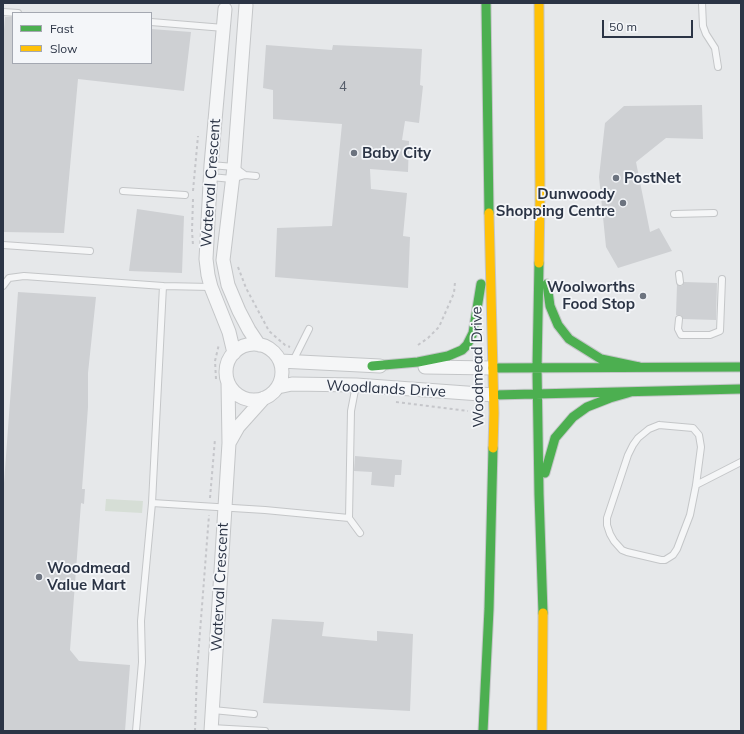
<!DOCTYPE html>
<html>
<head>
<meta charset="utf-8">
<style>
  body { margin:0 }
  #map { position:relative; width:744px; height:734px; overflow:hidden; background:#e6e8ea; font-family:Mulish,sans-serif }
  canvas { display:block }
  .frame { position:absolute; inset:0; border:4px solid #2b3445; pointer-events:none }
  .legend { position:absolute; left:12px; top:12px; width:140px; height:52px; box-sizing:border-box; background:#f4f6f9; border:1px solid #a4a8b1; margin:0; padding:5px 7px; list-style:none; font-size:12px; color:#2b3445 }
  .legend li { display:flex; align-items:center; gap:8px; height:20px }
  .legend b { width:20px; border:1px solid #a4a8b1 }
  .scale { position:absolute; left:602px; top:20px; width:91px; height:18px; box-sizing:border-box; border:2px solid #2b3445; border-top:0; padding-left:5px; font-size:12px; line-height:14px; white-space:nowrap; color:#2b3445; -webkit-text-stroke:3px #f4f6f9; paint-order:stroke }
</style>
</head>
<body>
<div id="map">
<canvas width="744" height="734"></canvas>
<div class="frame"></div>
<ul class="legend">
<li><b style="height:5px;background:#4caf50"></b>Fast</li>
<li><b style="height:5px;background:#ffc107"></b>Slow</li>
</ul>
<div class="scale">50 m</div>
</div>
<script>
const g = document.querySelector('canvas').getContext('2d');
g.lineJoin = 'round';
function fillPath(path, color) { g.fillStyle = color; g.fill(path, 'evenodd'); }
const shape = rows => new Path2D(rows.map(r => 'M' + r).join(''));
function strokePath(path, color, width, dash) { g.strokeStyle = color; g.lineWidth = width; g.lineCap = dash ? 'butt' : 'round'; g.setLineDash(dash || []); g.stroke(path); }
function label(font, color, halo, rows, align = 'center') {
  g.font = font + ' Mulish,sans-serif'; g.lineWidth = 3.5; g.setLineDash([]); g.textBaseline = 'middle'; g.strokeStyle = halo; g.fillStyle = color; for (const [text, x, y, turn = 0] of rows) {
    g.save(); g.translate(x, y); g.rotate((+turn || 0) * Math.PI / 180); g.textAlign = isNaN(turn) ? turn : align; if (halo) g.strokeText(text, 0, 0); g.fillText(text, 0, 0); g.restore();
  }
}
fillPath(shape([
  [106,499,143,501,142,513,105,511]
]), '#d6ded6');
fillPath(shape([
  [5,17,13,17,13,63,151,63,151,29,191,32,184,91,78,79,64,233,3,232,3,42],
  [266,45,332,50,333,45,422,49,420,85,423,86,419,123,405,121,402,140,409,141,408,172,370,169,371,189,407,193,403,236,410,237,408,288,275,277,277,228,332,226,342,124,273,119,273,90,263,88],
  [702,105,703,139,666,138,636,162,650,232,659,228,672,251,618,268,606,247,599,177,605,123,624,106],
  [137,209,184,216,182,273,129,271],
  [684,282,717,283,716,320,683,319,681,315,676,315,677,285,682,286],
  [18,292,96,297,88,373,88,407,82,489,85,489,84,504,81,503,70,650,79,661,130,665,125,731,3,731,3,483,4,483],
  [355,456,402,460,401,475,395,475,394,487,371,485,372,472,354,471],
  [272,619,324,622,322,636,377,641,377,631,413,634,410,711,263,703]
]), '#ced0d3');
const lane = shape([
  [702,3,703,26,706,34,715,48,718,67],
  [3,12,18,13],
  [151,22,224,28],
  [211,165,234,167,245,175],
  [211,177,232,179,245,175,256,176],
  [123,191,185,195],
  [674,214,714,213],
  [3,245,90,251],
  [679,274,680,282],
  [3,286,9,278,24,276,163,286],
  [679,319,678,329,681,335,710,335,720,331,722,279],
  [293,361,309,329],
  [659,425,693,428,699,435,701,447,696,485,690,515,677,549,673,555,665,560,661,560,627,552,622,550,614,541,610,534,607,525,607,518,628,455,633,445,638,438,649,429,659,425],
  [696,485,741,462],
  [152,503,163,286,211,287],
  [349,518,351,411,356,385],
  [213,710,254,714],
  [211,728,265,731],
  [136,731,142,662,141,621,152,503,265,510,349,518,360,533]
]);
const street = shape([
  [246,5,234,167,223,260,228,285,239,311,249,330,259,345],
  [225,9,211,165,206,259,208,275,211,287,229,332,234,353],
  '226 372a28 28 0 1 1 56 0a28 28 0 1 1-56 0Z',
  [280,361,380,366],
  [425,367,493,368],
  [278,387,292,384,356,385,494,395],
  [229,443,238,427,264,398],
  [211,731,229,443,228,382]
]);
const fast = shape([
  [486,3,489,213],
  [539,263,537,368,539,494,543,613],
  [547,284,550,306,558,325,569,339,601,359,639,367],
  [372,366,418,362,448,356,462,350,467,345,473,333,481,284],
  [493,368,741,367],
  [494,395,741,389],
  [545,473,555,438,573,417,587,407,610,398,631,392],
  [483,731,489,609,493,448]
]);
const slow = shape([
  [489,213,494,413,493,448],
  [539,263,540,197,539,3],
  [542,731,543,613]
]);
strokePath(lane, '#c4c6c8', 8);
strokePath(street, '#c4c6c8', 15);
strokePath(fast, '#c4c6c8', 11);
strokePath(slow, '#c4c6c8', 11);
strokePath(shape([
  [193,191,198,136],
  [193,199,192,231,193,245],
  [238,267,246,288,269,331,285,345,290,347],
  [418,345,428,338,439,327,454,293,455,282],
  [216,379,215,361,219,344],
  [396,402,468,411],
  [210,498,215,439],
  [195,731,197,671,209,515]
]), '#c5c6ca', 2, [3, 3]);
strokePath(lane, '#f5f6f7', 6);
strokePath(street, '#f5f6f7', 13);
strokePath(fast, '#4caf50', 9);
strokePath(slow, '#ffc107', 9);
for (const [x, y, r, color] of [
  [354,153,4,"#6c737f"],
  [616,178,4,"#6c737f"],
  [623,203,4,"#6c737f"],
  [643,296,4,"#6c737f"],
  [39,577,4,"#6c737f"]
]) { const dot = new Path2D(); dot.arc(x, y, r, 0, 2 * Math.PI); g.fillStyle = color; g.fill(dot); strokePath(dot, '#f4f6f9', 1.5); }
label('13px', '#545c69', null, [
  ["4",343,87]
]);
label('bold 15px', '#2b3445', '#f4f6f9', [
  ["Baby City",362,153],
  ["PostNet",624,178],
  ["Dunwoody",615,194,"right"],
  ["Shopping Centre",615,211,"right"],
  ["Woolworths",635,287,"right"],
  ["Food Stop",635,304,"right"],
  ["Woodmead",47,568],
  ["Value Mart",47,585]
], 'left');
label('15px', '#2b3445', '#f4f6f9', [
  ["Waterval Crescent",211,183,-86],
  ["Woodmead Drive",478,367,-91],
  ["Woodlands Drive",386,389,3],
  ["Waterval Crescent",220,587,-87]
]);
</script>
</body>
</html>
